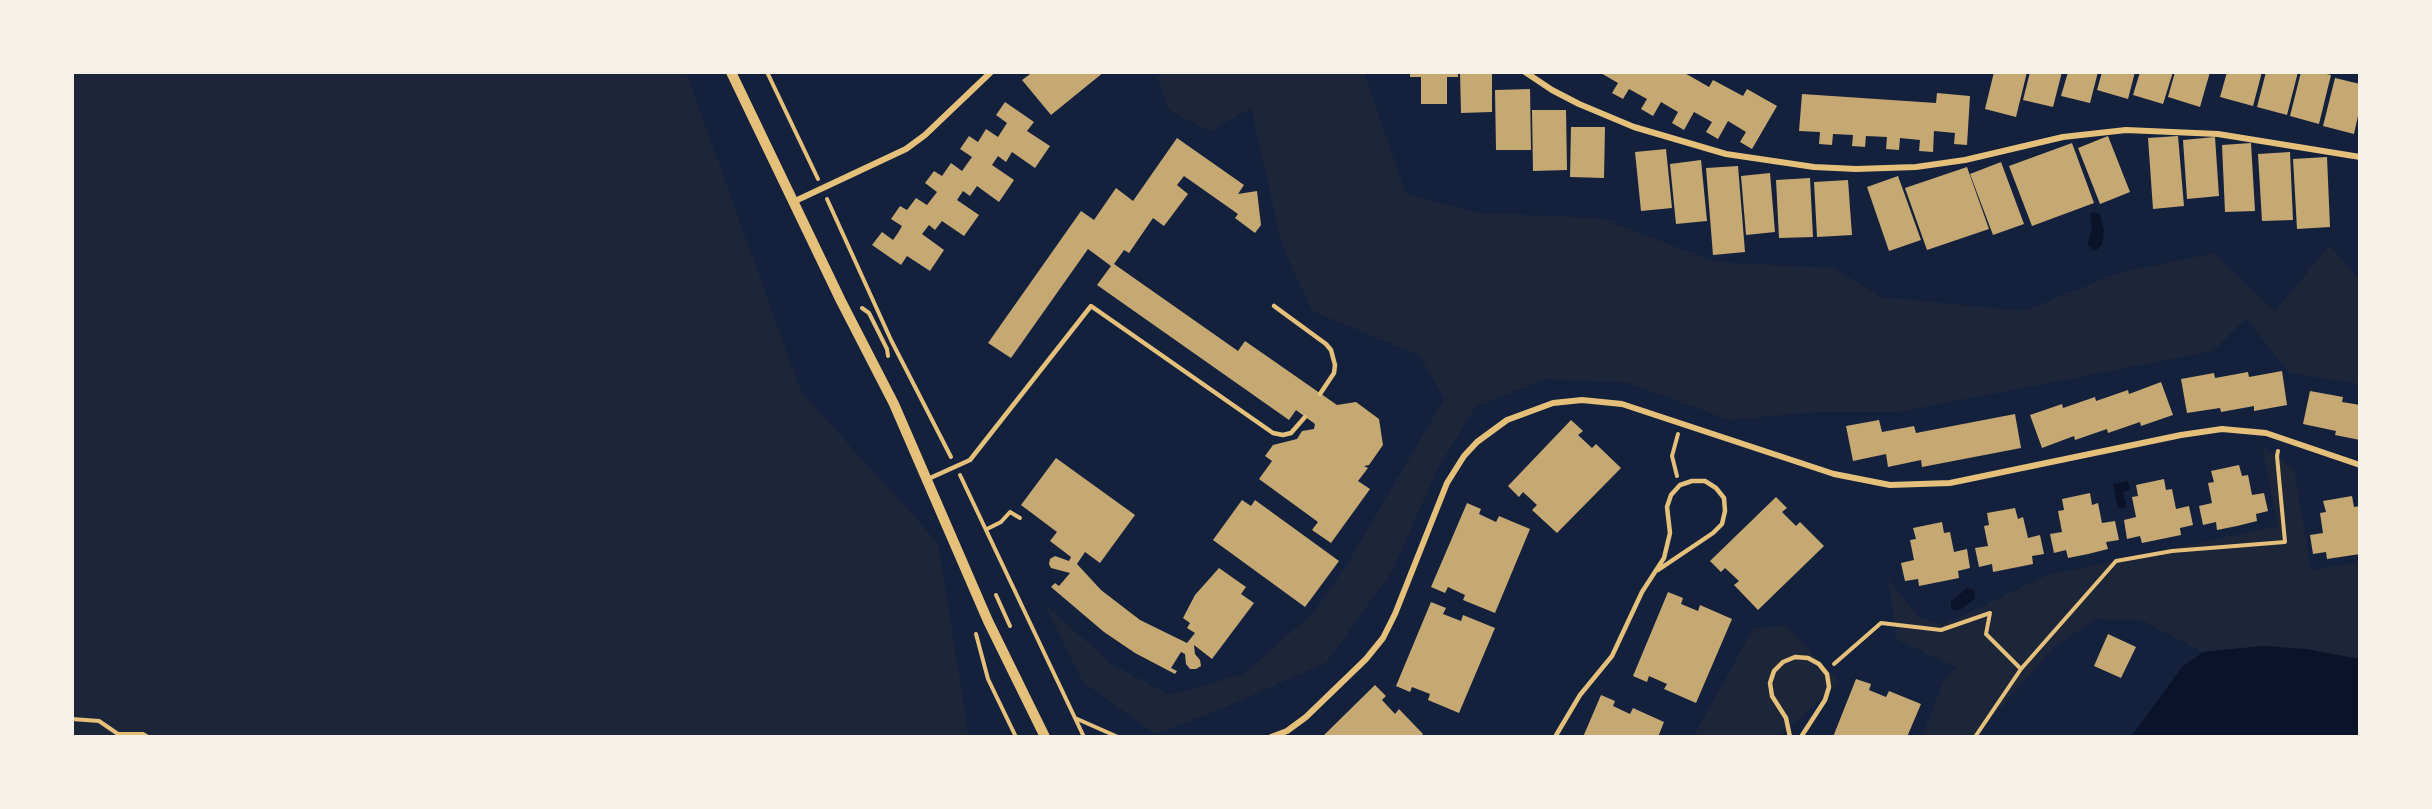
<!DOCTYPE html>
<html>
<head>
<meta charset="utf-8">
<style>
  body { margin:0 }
  #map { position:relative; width:2432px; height:809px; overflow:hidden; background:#14213d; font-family:"Asap Condensed",sans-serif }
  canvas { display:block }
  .frame { position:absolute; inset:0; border:74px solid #f6f1e7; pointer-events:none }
</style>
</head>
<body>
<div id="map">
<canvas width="2432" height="809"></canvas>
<div class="frame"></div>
</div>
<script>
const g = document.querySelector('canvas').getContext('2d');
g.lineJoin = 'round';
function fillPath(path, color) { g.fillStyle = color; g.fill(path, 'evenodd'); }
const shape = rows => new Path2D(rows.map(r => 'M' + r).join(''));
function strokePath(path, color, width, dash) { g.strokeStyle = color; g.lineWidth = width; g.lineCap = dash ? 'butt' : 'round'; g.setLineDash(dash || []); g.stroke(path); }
fillPath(shape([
  [72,72,686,72,801,392,938,543,969,737,72,737],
  [1166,72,1364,72,1406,194,1479,213,1600,218,1716,262,1834,268,1881,297,2024,311,2118,273,2214,253,2275,311,2330,245,2360,281,2360,384,2289,373,2246,318,2213,351,1899,412,1816,412,1729,420,1629,383,1545,379,1475,407,1438,468,1392,571,1327,662,1214,712,1155,734,1083,682,1044,603,1111,664,1170,695,1244,674,1313,613,1344,569,1444,399,1419,355,1312,311,1282,245,1251,108,1210,131,1169,110,1157,77],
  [2262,446,2294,470,2311,570,2360,562,2360,659,2305,649,2263,646,2203,652,2141,620,2096,619,2053,648,1975,737,1922,737,1943,682,1956,667,1897,640,1888,578,1917,616,1942,625,2048,575,2278,526],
  [1785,625,1840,683,1777,737,1693,737,1753,629]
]), '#1d2539');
fillPath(shape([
  [2092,212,2100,214,2104,230,2102,245,2095,251,2087,245,2092,230,2090,215],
  [2128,481,2130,490,2123,492,2127,507,2118,509,2113,484],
  [1967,588,1975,590,1975,598,1963,608,1955,611,1951,609,1951,602],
  [2263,646,2305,649,2360,659,2360,737,2131,737,2182,667,2203,652]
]), '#0b132b');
fillPath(shape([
  [1033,72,1104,72,1051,115,1022,80],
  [1410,72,1458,72,1458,77,1447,77,1447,104,1421,104,1421,77,1410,77],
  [1460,72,1492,72,1492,112,1461,113],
  [1599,72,1683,72,1709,87,1713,80,1743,96,1747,89,1777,106,1752,149,1740,142,1746,132,1728,121,1718,139,1706,132,1712,122,1694,112,1684,130,1672,123,1678,112,1661,102,1653,116,1641,109,1647,99,1629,89,1623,99,1612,93,1618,83],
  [1994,72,2027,72,2016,117,1985,109],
  [2030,72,2062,72,2053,107,2023,100],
  [2068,72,2098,72,2090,103,2061,96],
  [2102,72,2135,72,2128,99,2097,90],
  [2140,72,2173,72,2163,104,2133,95],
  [2175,72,2210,72,2200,107,2168,97],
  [2227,72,2262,72,2253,106,2220,97],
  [2266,72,2298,72,2287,115,2257,107],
  [2301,72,2318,72,2331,75,2319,124,2290,116],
  [2335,78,2360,84,2360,107,2354,134,2323,126],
  [1530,89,1531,150,1496,150,1495,90],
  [1937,93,1970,96,1967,145,1954,144,1955,133,1934,131,1933,152,1919,151,1920,140,1900,138,1899,150,1886,149,1887,137,1866,136,1865,147,1852,146,1853,135,1833,134,1832,145,1819,144,1820,132,1799,131,1802,94,1936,103],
  [1005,102,1034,122,1027,131,1050,146,1035,168,1012,152,1006,162,998,156,992,165,1014,180,999,202,977,186,970,196,963,191,957,200,979,215,964,236,942,221,935,230,929,225,922,234,944,250,930,271,907,256,901,265,872,245,882,232,893,240,898,233,902,226,891,219,900,206,907,210,916,198,927,205,937,192,925,183,934,171,942,176,951,163,962,171,972,157,960,149,969,136,978,142,986,129,998,137,1007,123,996,115],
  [1532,110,1566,110,1567,170,1533,171],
  [1571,127,1605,127,1604,178,1570,177],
  [2108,136,2130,192,2100,204,2078,148],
  [2178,136,2184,206,2153,209,2148,138],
  [2215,137,2219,196,2187,199,2183,140],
  [1177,138,1244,185,1238,194,1257,191,1261,225,1255,233,1235,218,1238,214,1184,176,1177,185,1188,194,1164,226,1153,218,1129,253,1124,250,1114,264,1238,351,1245,341,1337,405,1356,402,1379,419,1383,445,1369,465,1364,466,1368,468,1358,481,1370,489,1331,543,1312,530,1318,522,1259,479,1272,461,1265,456,1273,445,1297,439,1302,431,1314,429,1315,424,1296,410,1289,420,1097,285,1111,266,1088,249,1011,358,988,343,1081,211,1094,220,1116,188,1133,201],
  [2072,143,2094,203,2032,226,2009,166],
  [2251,143,2255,211,2225,212,2222,145],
  [1666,149,1672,208,1641,211,1635,152],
  [2290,152,2293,220,2262,221,2258,154],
  [2327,157,2330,227,2297,229,2293,159],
  [1701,160,1707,221,1676,224,1670,164],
  [2001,162,2024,224,1993,235,1970,174],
  [1738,166,1745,252,1713,255,1706,168],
  [1967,167,1989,229,1927,250,1905,188],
  [1770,173,1775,232,1746,235,1741,176],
  [1898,176,1921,240,1889,251,1867,187],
  [1810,178,1813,237,1779,238,1776,180],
  [1848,180,1852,235,1817,237,1814,182],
  [2282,371,2287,405,2254,411,2254,406,2221,412,2220,408,2187,413,2181,379,2214,373,2215,378,2248,372,2249,377],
  [2161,382,2173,415,2141,426,2140,422,2108,433,2107,429,2075,440,2074,436,2042,448,2030,415,2062,404,2063,408,2095,397,2096,401,2128,390,2129,394],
  [2310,391,2343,397,2342,402,2360,405,2360,440,2335,435,2336,431,2303,424],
  [2015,414,2021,448,1922,467,1921,460,1888,467,1886,454,1853,461,1846,426,1879,420,1882,432,1914,426,1916,433],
  [1571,420,1583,431,1578,435,1592,448,1596,444,1621,468,1557,533,1532,510,1537,505,1523,492,1519,497,1508,486],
  [1056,458,1135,515,1100,563,1085,552,1077,564,1101,590,1140,620,1187,643,1195,633,1187,628,1190,623,1183,618,1195,595,1219,568,1246,587,1241,594,1254,603,1212,659,1194,645,1195,654,1200,660,1201,666,1196,669,1190,669,1186,664,1185,654,1181,652,1171,668,1177,671,1175,674,1135,653,1104,632,1051,587,1055,583,1059,586,1070,573,1051,568,1049,564,1050,559,1055,556,1069,561,1071,557,1050,541,1057,532,1021,505],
  [2239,465,2242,476,2248,475,2252,495,2264,493,2268,511,2256,514,2257,521,2237,526,2217,530,2216,522,2203,525,2199,506,2212,503,2208,483,2214,482,2211,471],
  [2164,479,2166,490,2172,489,2176,509,2189,506,2193,525,2180,528,2181,535,2142,543,2140,536,2127,539,2124,520,2136,517,2132,497,2138,496,2136,485],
  [2090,493,2092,505,2098,503,2102,523,2115,521,2119,540,2106,542,2108,549,2088,554,2068,558,2066,550,2054,553,2050,534,2062,532,2058,511,2064,510,2062,499],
  [2352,496,2354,507,2360,506,2360,554,2327,559,2326,552,2313,554,2310,535,2323,533,2320,513,2326,512,2323,501],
  [1776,497,1787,508,1782,512,1796,526,1800,522,1824,546,1758,610,1734,585,1739,581,1725,568,1721,572,1710,561],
  [1242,500,1251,506,1255,500,1339,561,1305,607,1213,540],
  [1467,503,1481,509,1479,514,1496,522,1499,516,1530,529,1495,613,1463,600,1465,595,1448,587,1445,593,1431,587],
  [2015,508,2018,519,2023,517,2028,538,2040,535,2044,554,2032,556,2033,564,1993,572,1992,564,1979,567,1975,548,1988,546,1984,526,1989,525,1987,513],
  [1942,522,1944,533,1950,532,1954,552,1967,549,1970,568,1958,571,1959,578,1919,586,1918,579,1905,581,1901,563,1914,560,1910,540,1916,539,1913,528],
  [1668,592,1683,598,1681,604,1698,611,1700,605,1732,619,1696,703,1664,689,1667,684,1649,676,1647,682,1633,676],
  [1431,602,1446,608,1443,614,1461,621,1463,615,1495,628,1459,713,1428,700,1430,694,1412,687,1410,692,1396,686],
  [2108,634,2136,647,2121,678,2094,666],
  [1856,679,1871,684,1869,690,1886,697,1889,691,1921,704,1907,737,1833,737],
  [1375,685,1386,696,1382,700,1395,714,1399,709,1423,734,1420,737,1322,737],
  [1601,695,1615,701,1613,706,1630,714,1633,708,1664,722,1658,737,1583,737]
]), '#c6a872');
strokePath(shape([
  [767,72,818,179],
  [827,199,891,340,951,457],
  [862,308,869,313,887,349,888,356],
  [960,475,1084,737],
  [1677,476,1672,456,1678,434],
  [987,529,1001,522,1010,512,1020,518],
  [996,595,1010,626],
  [976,634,988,679,1016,737],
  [1834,664,1881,623,1941,630,1990,613,1986,634,2021,669],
  [1075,718,1118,737],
  [72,719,99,721,118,734,143,734,148,737],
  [1975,737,2021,669,2116,561,2172,551,2285,542,2277,456,2278,451]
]), '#e5c07b', 4);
strokePath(shape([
  [1274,306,1326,344,1331,350,1335,365,1334,373,1320,394],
  [928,479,970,460,1091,306,1273,433,1283,435,1291,433,1305,417],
  [1555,737,1580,695,1612,656,1642,592,1664,558,1670,533,1667,507,1671,495,1680,485,1692,481,1705,481,1716,488,1724,498,1725,511,1722,524,1713,533,1658,570],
  [1790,737,1786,718,1772,696,1770,683,1774,671,1783,662,1795,657,1808,658,1819,664,1827,674,1829,687,1825,700,1801,737]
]), '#e5c07b', 4.5);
strokePath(shape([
  [1525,72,1552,90,1579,104,1634,127,1726,154,1814,167,1856,169,1916,167,1965,160,2063,137,2126,130,2218,134,2360,157],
  [793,202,906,149,925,135,991,72],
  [1271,737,1287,731,1306,717,1366,659,1383,638,1395,614,1447,483,1464,456,1477,442,1507,420,1553,403,1582,400,1622,404,1834,474,1890,485,1950,483,2181,435,2222,429,2266,433,2360,465]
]), '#e5c07b', 6);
strokePath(shape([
  [731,72,841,301,894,404,988,621,1045,737]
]), '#e5c07b', 10);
</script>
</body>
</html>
